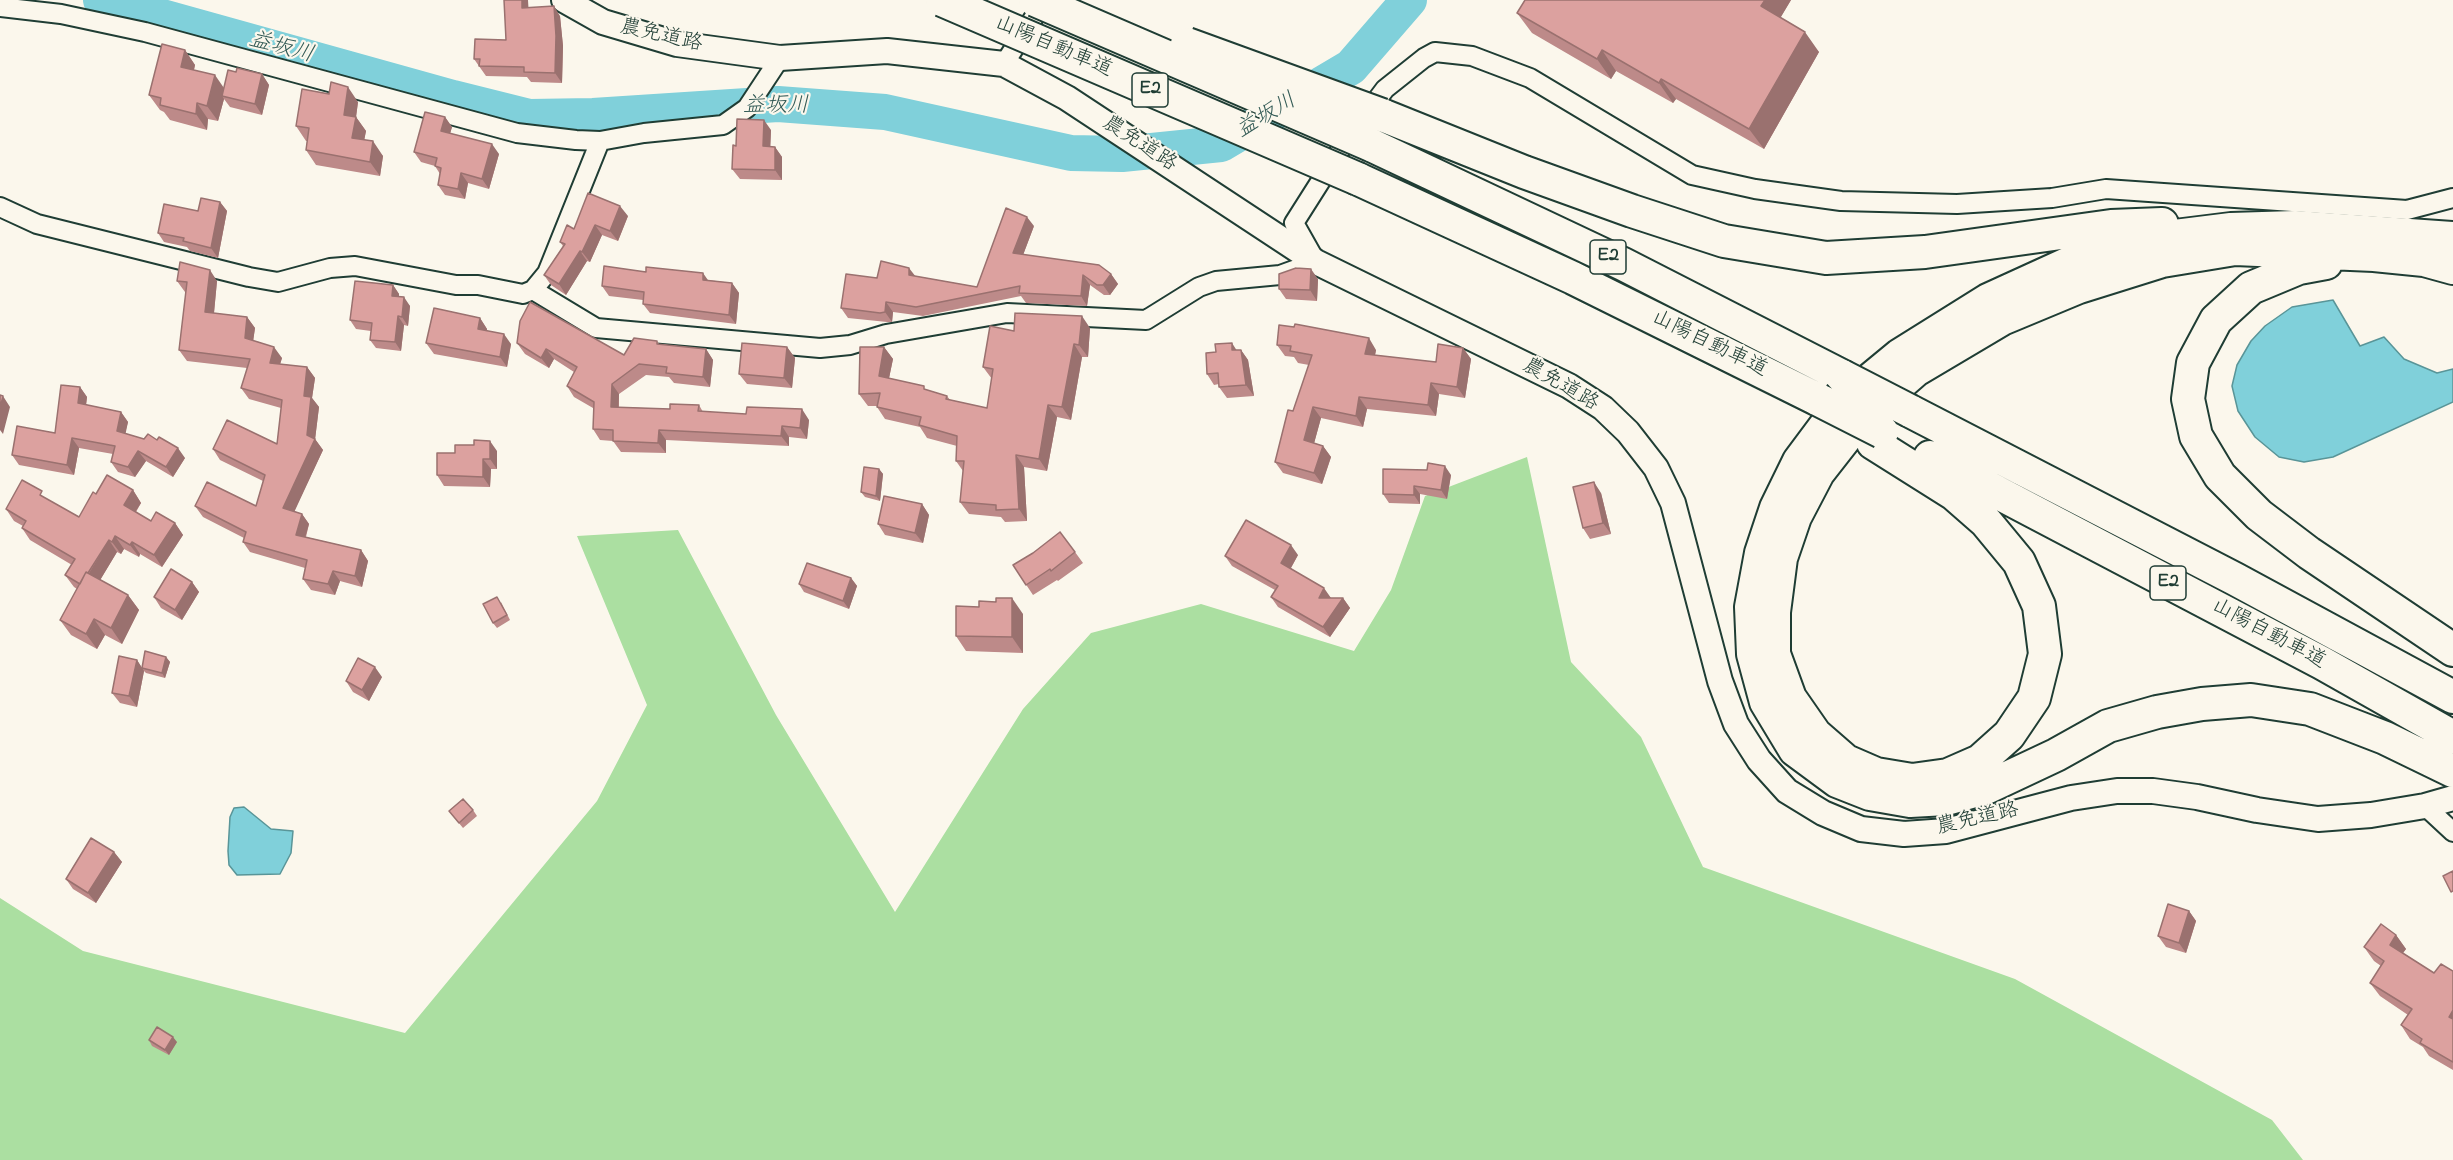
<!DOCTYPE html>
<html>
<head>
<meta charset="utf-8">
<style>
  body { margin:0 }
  canvas { display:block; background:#fbf7ec }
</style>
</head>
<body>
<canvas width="2453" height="1160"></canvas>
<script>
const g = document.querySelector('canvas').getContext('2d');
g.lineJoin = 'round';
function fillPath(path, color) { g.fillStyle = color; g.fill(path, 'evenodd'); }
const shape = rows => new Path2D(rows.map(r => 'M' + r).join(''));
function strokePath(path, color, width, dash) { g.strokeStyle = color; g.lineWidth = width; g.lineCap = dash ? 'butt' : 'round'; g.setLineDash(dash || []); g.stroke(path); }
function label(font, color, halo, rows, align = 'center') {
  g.font = font + ' "Indie Flower","Klee One",sans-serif'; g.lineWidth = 4.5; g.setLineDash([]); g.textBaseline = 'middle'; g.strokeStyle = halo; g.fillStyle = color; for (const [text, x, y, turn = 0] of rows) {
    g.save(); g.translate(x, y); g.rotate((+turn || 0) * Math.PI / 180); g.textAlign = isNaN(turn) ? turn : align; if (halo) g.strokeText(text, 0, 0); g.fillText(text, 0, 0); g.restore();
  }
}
fillPath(shape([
  [1527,457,1571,662,1641,737,1703,867,2015,979,2272,1120,2303,1160,0,1160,0,898,83,951,405,1033,597,801,647,705,577,536,678,530,776,715,895,912,1023,709,1091,633,1201,604,1354,651,1391,590,1425,496]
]), '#abdfa1');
const water = shape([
  [2333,300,2360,346,2384,337,2404,359,2437,373,2453,369,2453,402,2333,457,2304,462,2279,457,2255,437,2238,411,2232,386,2237,365,2251,341,2265,326,2292,307,2333,300],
  [244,807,271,829,293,831,291,853,280,874,237,875,229,865,228,851,230,817,234,808,244,807]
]);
fillPath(water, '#80d0da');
strokePath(water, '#599598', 1.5);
strokePath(shape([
  [101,0,453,98,529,117,593,116,778,104,885,112,1071,153,1122,154,1221,144,1351,67,1409,0]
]), '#80d0da', 36);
const street = shape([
  [0,7,61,14,145,32,517,133,576,140,600,141],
  [1004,64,1045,0],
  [0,207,37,224,249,277,278,282,330,268,355,266,456,285,478,285,523,294,533,290,547,273,600,141,644,133,723,125,747,108,780,58],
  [533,290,596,328,820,348,850,345,886,334,1007,313,1146,320,1199,287,1216,281,1280,275,1316,262,1294,223,1346,141,1385,89,1424,58,1435,52,1472,56,1530,78,1692,175,1755,189,1841,201,1957,204,2052,198,2106,189,2407,210,2453,198],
  [2425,806,2453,832]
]);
const secondary = shape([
  [564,0,603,22,677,44,780,58,887,51,1004,64,1067,98,1316,262,1569,386,1603,408,1628,432,1656,468,1673,503,1720,681,1736,724,1759,760,1787,791,1823,813,1861,829,1904,834,1946,831,2071,798,2117,791,2153,791,2197,797,2257,810,2318,819,2371,815,2425,806,2453,798]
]);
const highway = shape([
  [1382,115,1524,172,1632,211,1724,241,1826,258,1925,252,2111,226,2162,224],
  [1371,145,1623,264,1842,376],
  [1358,179,1573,278,1819,400],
  [2453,238,2295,227,2231,229,2159,238,2067,264,1988,300,1900,355,1843,402,1799,461,1776,508,1761,553,1751,607,1753,654,1766,702,1795,750,1837,781,1870,794,1910,801,1946,799,1988,787,2056,755,2108,726,2157,712,2202,704,2251,700,2310,709,2385,738,2453,771],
  [2326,263,2299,268,2251,288,2216,320,2193,363,2188,399,2196,436,2220,476,2259,515,2309,553,2453,650],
  [1910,411,2235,579,2453,697],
  [1873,443,1954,494,1986,522,2019,562,2039,606,2045,654,2034,698,2009,735,1980,761,1948,775,1912,780,1876,774,1846,761,1815,734,1790,698,1774,654,1774,612,1781,558,1795,517,1818,473,1861,418,1916,370,2002,319,2079,287,2162,261,2235,249,2374,255,2424,260,2453,268],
  [1930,457,2322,663,2453,737]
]);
strokePath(street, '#1f3d34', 22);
strokePath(secondary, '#1f3d34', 28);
strokePath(highway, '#1f3d34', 36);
strokePath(street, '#fbf7ec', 18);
strokePath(secondary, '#fbf7ec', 24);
strokePath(highway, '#fbf7ec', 32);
const highwayBridge = shape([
  [942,0,1358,179],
  [1035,0,1371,145],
  [1187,44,1382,115],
  [1842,376,1910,411],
  [1819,400,1882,432]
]);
strokePath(highwayBridge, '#1f3d34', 36, []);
strokePath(highwayBridge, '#fbf7ec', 32);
fillPath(shape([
  [528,0,528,7,560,16,563,46,562,83,531,82,527,77,486,76,474,59,506,40],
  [1791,0,1780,18,1819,52,1764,149,1676,99,1673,103,1616,71,1611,79,1532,33,1517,13],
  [185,50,195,65,194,70,224,88,236,72,262,74,269,85,262,115,230,107,224,99,218,121,208,119,207,130,170,120,164,112,160,110,149,95],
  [358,102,356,117,366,131,364,140,383,156,380,176,316,165,306,150,307,141,306,141,296,126],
  [445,117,452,127,450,133,499,154,489,189,468,183,465,199,445,195,438,185,440,174,435,166,421,162,414,152],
  [771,130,770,147,775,147,782,157,782,180,740,179,732,169,736,146],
  [220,202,227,211,218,258,190,251,187,247,164,242,158,233,198,211],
  [628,216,618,241,602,235,590,262,587,261,566,295,551,285,544,275,563,246,560,242,574,229],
  [1034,226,1023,255,1111,274,1118,284,1110,295,1104,295,1090,285,1087,306,1026,303,1021,296,923,316,893,312,892,322,887,322,848,318,841,308,877,278,915,276,977,287],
  [1318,279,1317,301,1286,299,1279,289],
  [708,280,732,283,739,293,736,324,650,313,643,304,643,300,609,296,602,286],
  [177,281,217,281,214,313,247,317,255,328,253,341,282,358,280,364,307,367,315,378,312,398,319,407,315,439,323,450,294,511,302,514,309,524,306,537,361,550,368,561,362,587,340,581,335,595,311,590,303,579,305,568,250,552,243,542,244,538,203,517,195,506,256,506,263,481,220,460,213,449,277,444,281,408,249,399,241,388,247,368,187,361,179,350,186,292,185,292],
  [393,285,399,294,399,297,410,306,408,326,404,325,401,351,376,348,370,340,371,331,356,329,350,320],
  [480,318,487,329,487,331,511,344,507,367,434,354,426,343],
  [1090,328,1088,357,1082,357,1071,420,1057,417,1047,471,1024,467,1027,521,1005,522,1001,517,969,514,960,502,963,471,956,461,957,446,927,438,920,427,885,419,877,407,877,406,868,406,859,394,884,347,893,359,889,378,947,396,950,400,987,408,992,379,983,367,1014,331],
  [657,341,659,344,706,349,713,360,710,387,674,383,669,377,646,375,619,394,619,407,670,409,699,405,703,412,809,420,807,439,789,437,789,446,666,440,666,453,621,452,613,441,600,440,593,429,593,408,574,397,567,386,574,372,554,359,549,368,525,354,517,343,624,355],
  [1277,345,1376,350,1375,355,1436,362,1463,348,1471,359,1465,398,1439,394,1436,416,1367,409,1363,427,1321,418,1314,443,1323,446,1331,457,1322,484,1283,473,1275,462,1309,365,1298,363,1294,357,1285,356],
  [787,347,795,358,792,388,747,384,739,374],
  [1236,350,1241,350,1248,360,1254,396,1227,398,1219,387,1219,384,1214,385,1207,374],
  [80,387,87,397,86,405,121,412,128,422,125,433,185,458,173,477,146,461,135,477,118,472,111,462,113,454,79,448,74,475,19,465,12,455,55,433],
  [497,451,497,469,491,469,490,487,444,486,437,475,455,453],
  [879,469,883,474,880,501,865,497,861,492],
  [1451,475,1447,499,1420,494,1420,504,1389,503,1383,494],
  [133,490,141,503,136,512,151,521,175,523,183,535,162,567,140,554,139,557,124,549,121,554,117,552,100,580,128,595,139,610,122,644,105,635,97,649,71,635,60,620,77,589,74,587,65,575,72,565,30,540,22,528,23,526,14,521,6,509,47,499,79,517,96,494],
  [1601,493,1611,534,1590,539,1583,528],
  [922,504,929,515,923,543,885,535,878,524],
  [1075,552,1083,563,1058,581,1057,580,1033,595,1013,565],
  [1298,555,1291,568,1331,598,1343,598,1350,608,1330,637,1278,607,1271,597,1275,590,1232,566,1225,556],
  [851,578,857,586,849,609,804,592,799,584],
  [192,582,199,592,182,620,161,608,154,597],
  [501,602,510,620,497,628,493,623],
  [979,607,1023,614,1023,653,966,651,956,636],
  [166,657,170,662,165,678,146,673,144,671,137,707,120,703,112,693,137,660,142,668],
  [382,677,369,701,353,692,346,681],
  [473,810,477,816,463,828,449,811],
  [114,852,122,862,96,903,73,889,66,879],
  [2189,911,2196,921,2186,953,2166,947,2158,936],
  [2396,935,2406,949,2403,953,2434,973,2453,971,2453,1070,2429,1056,2423,1047,2410,1039,2401,1025,2408,1015,2380,996,2370,983,2381,966,2374,961,2364,947],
  [149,1040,177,1042,169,1055,152,1046]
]), '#bd8a89');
fillPath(shape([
  [522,0,528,0,529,17,522,8],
  [1765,0,1791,0,1775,27,1761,6],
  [554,6,560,16,563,46,562,83,555,73],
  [1805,32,1819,52,1764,149,1749,129],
  [185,50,195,65,191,82,181,67],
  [1602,50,1616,71,1611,79,1597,59],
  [262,74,269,85,262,115,255,104],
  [215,75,226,91,222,96,224,99,218,121,207,106],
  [1661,79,1676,99,1673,103,1659,83],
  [348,87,358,102,356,117,366,131,362,152,352,138,344,115],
  [197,103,208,119,207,130,196,114],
  [445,117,452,127,448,141,441,131],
  [764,120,771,130,770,157,763,146],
  [373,141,383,156,380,176,370,162],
  [492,144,499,154,489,189,482,179],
  [775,147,782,157,782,180,775,170],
  [461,173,468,183,465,199,458,189],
  [220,202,227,211,218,258,211,248],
  [620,206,628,216,618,241,610,231],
  [1027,217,1034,226,1020,263,1013,253],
  [595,225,602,235,590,262,582,252],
  [580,251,587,261,566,295,559,284],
  [909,268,916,277,909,275],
  [1311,269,1318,279,1317,301,1310,290],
  [210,270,217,281,213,323,205,312],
  [703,273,710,283,703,280],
  [1111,274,1118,284,1110,295,1103,285],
  [1083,275,1090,285,1087,306,1081,296],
  [732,283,739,293,736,324,729,315],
  [393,285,399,294,398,304,392,296],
  [404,297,410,306,408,326,402,317],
  [886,302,893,312,892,322,885,312],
  [398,316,404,325,401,351,395,342],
  [1082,316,1090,328,1088,357,1079,345],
  [247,317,255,328,252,349,245,338],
  [480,318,487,329,485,340,478,329],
  [504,334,511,344,507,367,500,357],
  [1369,338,1376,350,1373,365,1365,354],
  [1232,343,1239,354,1232,350],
  [1074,344,1082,357,1071,420,1062,407],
  [274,347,282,358,277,374,270,363],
  [787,347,795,358,792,388,784,378],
  [884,347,893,359,887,388,879,376],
  [1463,348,1471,359,1465,398,1457,387],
  [546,349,554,359,549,368,541,358],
  [706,349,713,360,710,387,703,377],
  [1241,350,1248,360,1254,396,1246,385],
  [307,367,315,378,312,398,319,407,315,440,315,439,323,450,291,519,283,508,304,396],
  [1431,383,1439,394,1436,416,1428,405],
  [612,384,619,394,618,417,611,407],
  [80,387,87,397,85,413,78,403],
  [3,396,10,407,3,434,0,430,0,408],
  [1359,397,1367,409,1363,427,1356,416],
  [1048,405,1057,417,1047,471,1039,459],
  [1313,407,1321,418,1312,451,1304,440],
  [802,409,809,420,807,439,800,428],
  [121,412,128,422,124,441,117,431],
  [782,426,789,437,789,446,781,436],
  [659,430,666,440,666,453,658,443],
  [72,438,79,448,74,475,67,465],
  [490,441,497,451,497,469,490,459],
  [1323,446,1331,457,1322,484,1314,473],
  [178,448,185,458,173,477,166,467],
  [138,451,146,461,135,477,128,467],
  [1016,455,1024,467,1027,521,1019,509],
  [483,459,491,469,490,487,483,477],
  [1445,466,1451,475,1447,499,1441,490],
  [879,469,883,474,880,501,876,496],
  [1594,482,1601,493,1611,534,1603,523],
  [1414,486,1420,494,1420,504,1414,495],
  [133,490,141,503,132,517,124,505],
  [922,504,929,515,923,543,915,533],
  [302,514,309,524,303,545,296,535],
  [175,523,183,535,162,567,154,555],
  [115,536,124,549,121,554,112,542],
  [109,540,117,552,90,597,82,585],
  [132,542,140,554,139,557,130,545],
  [1291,545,1298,555,1288,573,1281,563],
  [361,550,368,561,362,587,355,576],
  [333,571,340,581,335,595,328,584],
  [851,578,857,586,849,609,843,601],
  [192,582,199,592,182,620,175,610],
  [1324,588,1331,598,1319,598],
  [128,595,139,610,122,644,111,628],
  [1012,598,1023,614,1023,653,1012,637],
  [1343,598,1350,608,1330,637,1323,627],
  [94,619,105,635,97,649,86,634],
  [166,657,170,662,165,678,162,673],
  [137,660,144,671,137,707,129,696],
  [375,667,382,677,369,701,362,690],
  [114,852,122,862,96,903,88,893],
  [2189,911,2196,921,2186,953,2179,943],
  [2396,935,2406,949,2399,958,2390,945],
  [2453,1010,2453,1023,2449,1017],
  [173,1037,177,1042,169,1055,165,1050]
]), '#9a716f');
const building = shape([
  [504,0,522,0,522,8,554,6,556,36,555,73,524,72,524,67,479,66,480,59,474,59,475,39,506,40,504,0],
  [1525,0,1765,0,1761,6,1805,32,1749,129,1661,79,1659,83,1602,50,1597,59,1517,13,1525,0],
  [162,44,185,50,181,67,215,75,207,106,197,103,196,114,160,105,161,98,149,95,162,44],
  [237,68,262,74,255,104,222,96,228,70,236,72,237,68],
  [331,82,348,87,344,115,356,117,352,138,373,141,370,162,306,150,309,128,296,126,302,89,329,94,331,82],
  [425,112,445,117,441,131,492,144,482,179,461,173,458,189,438,185,441,168,435,166,437,158,414,152,425,112],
  [737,119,764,120,763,146,775,147,775,170,732,169,733,145,736,146,737,119],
  [588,193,620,206,610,231,595,225,582,252,580,251,559,284,544,275,565,244,560,242,567,225,574,229,588,193],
  [201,198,220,202,211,248,183,241,184,238,158,233,164,204,198,211,201,198],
  [1006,208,1027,217,1013,253,1099,265,1111,274,1103,285,1097,285,1083,275,1081,296,1019,293,1020,286,916,307,886,302,885,312,880,313,841,308,846,274,877,278,881,261,909,268,909,275,977,287,1006,208],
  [180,262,210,270,205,312,247,317,245,338,274,347,270,363,307,367,304,396,311,397,307,435,315,439,283,508,302,514,296,535,361,550,355,576,333,571,328,584,303,579,307,560,243,542,246,532,195,506,207,482,256,506,265,475,213,449,227,420,277,444,282,400,241,388,250,359,179,350,187,282,177,281,180,262],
  [604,266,646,272,646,267,703,273,703,280,732,283,729,315,643,304,644,292,602,286,604,266],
  [1296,268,1311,269,1310,290,1279,289,1279,274,1296,268],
  [355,281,393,285,392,296,404,297,402,317,398,316,395,342,370,340,372,323,350,320,355,281],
  [530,302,624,355,634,338,657,341,657,344,706,349,703,377,666,373,667,367,639,364,612,384,611,407,670,409,670,404,699,405,698,411,746,414,747,407,802,409,800,428,782,426,781,436,659,430,658,443,613,441,613,430,593,429,594,402,567,386,577,367,546,349,541,358,517,343,520,321,530,302],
  [434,308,480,318,478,329,504,334,500,357,426,343,434,308],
  [1015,313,1082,316,1079,345,1074,344,1062,407,1048,405,1039,459,1016,455,1019,509,996,510,996,505,960,502,964,461,956,461,957,436,919,425,921,417,877,407,880,393,859,394,860,347,884,347,879,376,924,386,924,389,947,396,946,399,987,408,993,369,983,367,990,326,1014,331,1015,313],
  [1295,324,1369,338,1365,354,1436,362,1438,344,1463,348,1457,387,1431,383,1428,405,1359,397,1356,416,1313,407,1304,440,1323,446,1314,473,1275,462,1288,410,1293,411,1312,355,1290,351,1291,346,1277,345,1279,325,1294,327,1295,324],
  [742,343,787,347,784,378,739,374,742,343],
  [1232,343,1232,350,1241,350,1246,385,1219,387,1218,373,1207,374,1206,353,1216,352,1215,344,1232,343],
  [61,385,80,387,78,403,121,412,117,431,144,439,148,434,157,440,159,437,178,448,166,467,138,451,128,467,111,462,115,446,72,438,67,465,12,455,17,426,55,433,61,385],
  [0,395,3,396,0,408,0,395],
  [474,440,490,441,490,459,483,459,483,477,437,475,437,453,455,453,455,445,474,445,474,440],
  [1428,463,1445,466,1441,490,1414,486,1414,495,1383,494,1383,469,1427,470,1428,463],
  [864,467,879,469,876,496,861,492,864,467],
  [107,475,133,490,124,505,151,521,156,512,175,523,154,555,132,542,130,545,115,536,112,542,109,540,88,573,86,572,80,584,65,575,75,559,22,528,26,521,6,509,22,480,42,491,40,495,79,517,93,492,96,494,107,475],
  [1594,482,1603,523,1583,528,1573,487,1594,482],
  [884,496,922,504,915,533,878,524,884,496],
  [1246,520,1291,545,1281,563,1324,588,1319,598,1343,598,1323,627,1271,597,1278,586,1225,556,1246,520],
  [1060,532,1075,552,1051,571,1050,569,1026,585,1013,565,1033,553,1060,532],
  [807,563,851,578,843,601,799,584,807,563],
  [171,569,192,582,175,610,154,597,171,569],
  [86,572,128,595,111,628,94,619,86,634,60,620,86,572],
  [497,597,507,615,493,623,483,604,497,597],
  [996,598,1012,598,1012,637,956,636,956,606,979,607,979,601,996,602,996,598],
  [145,651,166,657,162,673,142,668,145,651],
  [119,656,137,660,129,696,112,693,119,656],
  [358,658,375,667,362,690,346,681,358,658],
  [463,799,473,810,459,823,449,811,463,799],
  [91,838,114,852,88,893,66,879,91,838],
  [2453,871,2453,891,2451,892,2443,876,2453,871],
  [2168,904,2189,911,2179,943,2158,936,2168,904],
  [2381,924,2396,935,2390,945,2434,973,2441,964,2453,971,2453,1010,2449,1017,2453,1019,2453,1062,2420,1043,2422,1039,2401,1025,2412,1009,2370,983,2384,961,2364,947,2381,924],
  [157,1027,173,1037,165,1050,149,1040,157,1027]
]);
fillPath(building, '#dca19f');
strokePath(building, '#9a716f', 1.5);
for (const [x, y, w] of [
  [1150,90,36],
  [1608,257,36],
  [2168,583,36]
]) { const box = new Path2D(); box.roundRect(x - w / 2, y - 17, w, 34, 4.5); g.fillStyle = '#fbf7ec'; g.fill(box); strokePath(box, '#1f3d34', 1.5); }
label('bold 20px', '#1f3d34', null, [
  ["E2",1150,90],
  ["E2",1608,257],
  ["E2",2168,583]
]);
label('21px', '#1f3d34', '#fbf7ec', [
  ["農免道路",661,37,13],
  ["山陽自動車道",1053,48,23],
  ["農免道路",1139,145,33],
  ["山陽自動車道",1709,345,26],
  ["農免道路",1560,386,30],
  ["山陽自動車道",2268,635,28],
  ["農免道路",1978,820,-13]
]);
label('italic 22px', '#325a55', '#fbf7ec', [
  ["益坂川",281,49,15],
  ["益坂川",776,107],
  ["益坂川",1267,117,-31]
]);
</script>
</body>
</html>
